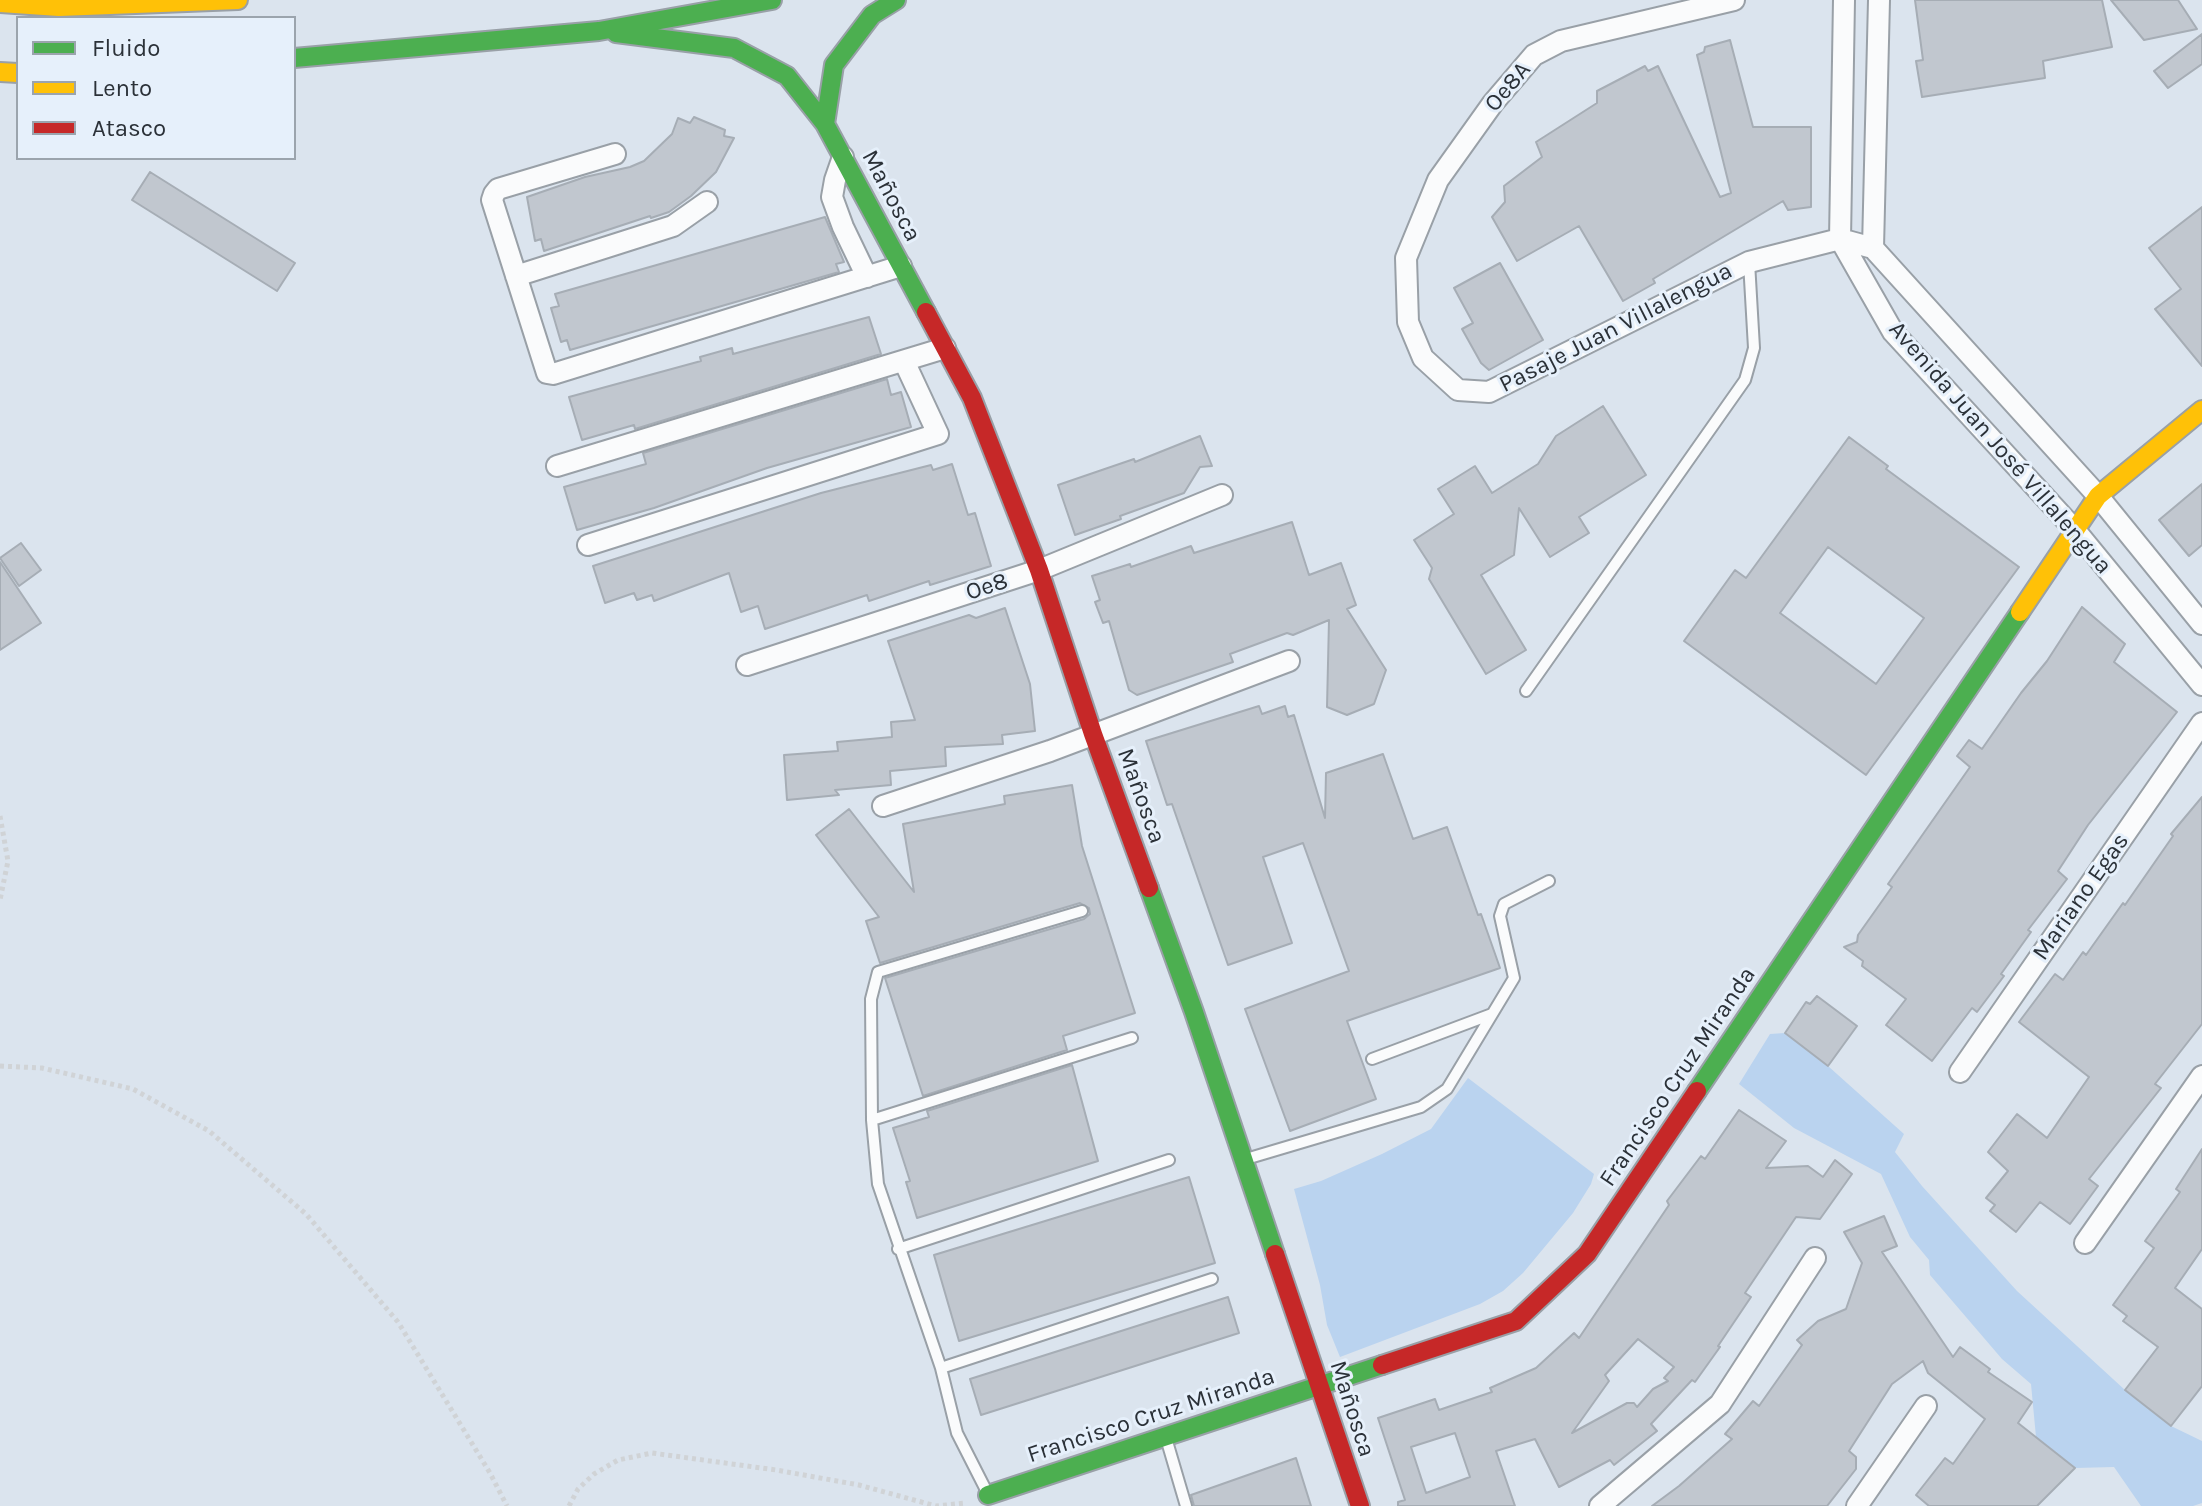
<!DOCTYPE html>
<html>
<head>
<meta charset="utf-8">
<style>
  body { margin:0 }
  #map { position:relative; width:2202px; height:1506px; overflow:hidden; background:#dbe4ee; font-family:Karla,sans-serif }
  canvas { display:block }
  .legend { position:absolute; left:16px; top:16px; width:280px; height:144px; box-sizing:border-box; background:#e6f0fb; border:2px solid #9ba4ad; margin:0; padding:10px 14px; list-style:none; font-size:24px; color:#2b3138 }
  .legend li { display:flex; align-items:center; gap:16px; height:40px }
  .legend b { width:40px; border:2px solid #9ba4ad }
</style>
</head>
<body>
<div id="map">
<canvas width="2202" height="1506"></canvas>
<ul class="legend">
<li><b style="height:10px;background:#4caf50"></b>Fluido</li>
<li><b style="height:10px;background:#ffc107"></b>Lento</li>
<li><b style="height:10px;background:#c62828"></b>Atasco</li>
</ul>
</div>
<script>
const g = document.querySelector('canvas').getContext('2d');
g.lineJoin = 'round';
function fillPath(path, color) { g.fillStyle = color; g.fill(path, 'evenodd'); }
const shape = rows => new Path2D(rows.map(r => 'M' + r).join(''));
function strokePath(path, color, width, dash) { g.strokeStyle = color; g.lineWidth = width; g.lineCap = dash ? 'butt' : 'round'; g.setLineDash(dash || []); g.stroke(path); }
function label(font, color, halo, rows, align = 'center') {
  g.font = font + ' Karla,sans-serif'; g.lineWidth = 6; g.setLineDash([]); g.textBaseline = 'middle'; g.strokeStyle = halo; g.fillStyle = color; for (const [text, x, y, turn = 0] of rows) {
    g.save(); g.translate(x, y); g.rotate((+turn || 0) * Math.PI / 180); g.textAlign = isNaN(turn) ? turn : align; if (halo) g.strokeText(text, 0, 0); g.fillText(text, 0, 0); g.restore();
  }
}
fillPath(shape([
  [1785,1033,1828,1066,1904,1134,1895,1152,1922,1186,2017,1291,2125,1390,2171,1426,2202,1441,2202,1503,2193,1506,2141,1506,2114,1467,2075,1468,2036,1437,2031,1384,2002,1359,1930,1275,1929,1260,1910,1237,1881,1174,1794,1128,1739,1084,1770,1034],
  [1468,1078,1594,1174,1591,1184,1573,1213,1523,1273,1503,1291,1480,1304,1340,1357,1327,1325,1320,1285,1294,1189,1321,1181,1382,1154,1431,1129]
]), '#bad3ef');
const building = shape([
  [1915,0,2102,0,2112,47,2043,61,2045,78,1922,97,1916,61,1923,60,1915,0],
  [2111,0,2178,0,2197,29,2144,40,2111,0],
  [2202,34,2202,64,2168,88,2154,71,2202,34],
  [1730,40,1753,127,1811,127,1811,207,1788,210,1783,201,1653,279,1655,283,1623,301,1579,226,1517,261,1492,217,1505,202,1504,186,1542,157,1536,142,1597,103,1597,91,1645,66,1648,71,1658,66,1720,197,1731,193,1697,55,1704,52,1705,47,1730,40],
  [694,117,725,130,724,136,734,138,716,172,691,196,669,212,651,218,650,216,544,251,541,239,535,241,527,197,585,177,630,167,644,161,672,134,678,118,690,123,694,117],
  [150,172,295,263,277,291,132,200,150,172],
  [2202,207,2202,366,2155,309,2181,289,2149,248,2202,207],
  [825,217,844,262,836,264,839,272,570,350,567,340,561,342,551,308,559,306,555,294,825,217],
  [1500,263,1543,340,1489,370,1481,363,1462,329,1473,323,1454,288,1500,263],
  [869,317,881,354,635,429,634,425,582,440,569,397,701,361,700,357,732,348,733,354,869,317],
  [887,379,891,395,901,392,911,427,767,468,654,508,577,530,564,487,646,464,643,453,887,379],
  [1603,406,1646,475,1579,517,1589,533,1550,557,1519,508,1514,555,1481,575,1526,650,1486,674,1429,579,1432,568,1414,540,1454,514,1438,489,1475,466,1492,493,1538,464,1556,436,1603,406],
  [1200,436,1212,466,1200,467,1184,493,1120,516,1121,519,1075,535,1058,485,1134,459,1135,462,1200,436],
  [1849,437,1888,466,1886,469,2019,567,1866,775,1684,641,1735,570,1746,578,1849,437],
  [1828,547,1924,618,1876,684,1780,613,1828,547],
  [952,464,968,515,975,513,991,566,930,585,929,581,869,601,867,595,765,629,758,606,741,612,729,573,654,601,652,595,637,600,634,593,605,603,593,566,821,493,931,465,933,470,952,464],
  [2202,484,2202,545,2189,556,2159,520,2202,484],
  [1292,522,1309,575,1341,563,1356,605,1347,609,1386,670,1374,704,1347,715,1327,707,1329,620,1293,635,1287,633,1230,654,1233,662,1137,695,1129,690,1109,621,1103,623,1095,602,1100,600,1092,576,1130,564,1131,567,1191,546,1194,553,1292,522],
  [21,543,41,570,19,586,0,558,21,543],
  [0,562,41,623,0,650,0,562],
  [2082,607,2125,644,2114,662,2177,712,2088,825,2058,871,2067,879,2028,930,2031,932,2001,974,2004,976,1977,1012,1972,1008,1932,1061,1886,1025,1906,999,1862,966,1863,961,1844,947,1857,942,1858,935,1892,887,1888,884,1970,767,1957,756,1969,740,1982,749,2021,693,2047,661,2082,607],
  [1005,608,1030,684,1035,731,1002,735,1003,744,945,747,946,766,890,771,891,785,835,790,839,795,787,800,784,755,838,751,837,742,892,737,891,722,915,720,888,641,969,615,976,618,1005,608],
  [1259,706,1262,714,1285,706,1288,717,1294,715,1325,818,1326,773,1383,754,1413,839,1447,827,1478,915,1481,914,1500,968,1347,1021,1376,1099,1290,1131,1245,1009,1349,971,1303,843,1263,857,1292,943,1228,965,1172,804,1167,805,1146,741,1259,706],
  [1072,785,1082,846,1135,1013,1063,1036,1067,1050,923,1096,885,978,1084,919,1090,914,1089,908,1080,903,880,963,866,921,879,917,816,835,849,809,914,892,903,824,1005,804,1004,796,1072,785],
  [2202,797,2202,1024,2155,1084,2161,1088,2089,1179,2098,1186,2070,1224,2040,1202,2016,1232,1990,1211,1995,1205,1986,1198,2008,1171,1988,1152,2017,1114,2047,1138,2089,1077,2019,1022,2055,974,2063,980,2083,952,2086,955,2123,903,2125,905,2173,836,2171,834,2202,797],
  [1817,996,1857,1026,1828,1066,1785,1033,1806,1002,1810,1004,1817,996],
  [1072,1065,1098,1161,917,1218,906,1182,910,1181,893,1128,929,1117,927,1111,1072,1065],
  [1739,1110,1786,1141,1766,1168,1808,1166,1823,1177,1835,1160,1852,1174,1820,1219,1796,1217,1745,1293,1751,1297,1718,1346,1720,1347,1695,1382,1692,1380,1651,1424,1657,1431,1614,1465,1610,1460,1559,1487,1535,1439,1496,1451,1515,1506,1398,1506,1398,1502,1405,1500,1378,1418,1435,1399,1439,1410,1492,1392,1490,1388,1536,1368,1574,1333,1579,1338,1669,1205,1667,1201,1701,1156,1705,1159,1739,1110],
  [1638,1339,1674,1367,1664,1378,1668,1381,1653,1389,1637,1407,1634,1403,1627,1403,1572,1433,1609,1381,1605,1375,1638,1339],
  [1455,1433,1470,1477,1426,1493,1411,1447,1455,1433],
  [2202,1149,2202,1249,2175,1288,2202,1309,2202,1386,2171,1426,2125,1390,2158,1347,2123,1321,2127,1316,2113,1305,2154,1248,2145,1241,2180,1192,2176,1189,2202,1149],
  [1189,1177,1215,1263,959,1341,934,1255,1189,1177],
  [1884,1216,1897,1246,1882,1252,1953,1357,1960,1347,1990,1369,1988,1372,2032,1402,2018,1423,2075,1468,2037,1506,1929,1506,1916,1495,1945,1458,1953,1464,1985,1419,1928,1373,1923,1361,1892,1384,1849,1451,1856,1457,1856,1469,1827,1506,1652,1506,1679,1486,1732,1439,1725,1434,1753,1401,1759,1406,1802,1345,1797,1340,1818,1321,1846,1309,1862,1263,1844,1232,1884,1216],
  [1228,1297,1239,1333,981,1415,970,1379,1228,1297],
  [1296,1458,1311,1506,1194,1506,1191,1495,1296,1458]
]);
fillPath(building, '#c1c7cf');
strokePath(building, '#a6adb5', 2);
const lane = shape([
  [1526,691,1745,380,1754,348,1749,262],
  [1372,1059,1492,1014],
  [872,1120,1132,1038],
  [1246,1159,1421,1107,1447,1089,1514,978,1500,916,1504,904,1549,881],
  [898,1249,1169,1160],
  [941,1368,1212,1279],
  [1166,1438,1186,1506],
  [987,1492,957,1433,941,1368,878,1184,872,1120,871,999,878,972,1082,911]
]);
const street = shape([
  [1734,0,1561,41,1534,55,1493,103,1438,180,1406,258,1408,322,1423,358,1458,390,1489,392,1749,262,1840,239,1873,248],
  [1844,0,1840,239,1893,332,2075,530,2202,685],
  [1879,0,1873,248,2098,496,2202,624],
  [615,154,498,189,494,194,492,200,547,373,553,374,901,266],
  [843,157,835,180,832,197,843,227,867,277],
  [516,276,673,226,707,202],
  [557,466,945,348],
  [588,545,938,434,904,361],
  [747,665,1039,570,1222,495],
  [883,806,1050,751,1289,661],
  [1960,1072,2202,723],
  [2085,1243,2202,1076],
  [1600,1506,1720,1404,1815,1258],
  [1857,1506,1926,1406]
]);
const fast = shape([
  [616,33,734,48,787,76,825,124,926,312],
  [294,58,599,31,772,0],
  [825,124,834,65,872,15,896,0],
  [1149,888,1194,1012,1275,1254],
  [1697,1091,2020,612],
  [988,1495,1382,1365]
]);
const slow = shape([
  [0,3,59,7,238,0],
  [0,72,18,73],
  [2020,612,2098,496,2202,410]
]);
const jam = shape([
  [926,312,972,398,1039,570,1093,734,1149,888],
  [1275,1254,1360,1506],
  [1382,1365,1516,1321,1587,1254,1697,1091]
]);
strokePath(lane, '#99a0a7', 14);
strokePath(street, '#99a0a7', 24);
strokePath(fast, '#99a0a7', 22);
strokePath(slow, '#99a0a7', 22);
strokePath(jam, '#99a0a7', 22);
strokePath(shape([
  [0,816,8,861,0,900],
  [0,1066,42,1068,133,1089,209,1131,306,1214,398,1322,490,1473,507,1506],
  [569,1506,578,1489,594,1474,618,1460,652,1453,776,1470,859,1485,936,1506,966,1503]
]), '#d0d3d6', 5, [4, 4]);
strokePath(lane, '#fafbfc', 10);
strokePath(street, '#fafbfc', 20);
strokePath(fast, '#4caf50', 18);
strokePath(slow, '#ffc107', 18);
strokePath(jam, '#c62828', 18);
label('24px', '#2b3138', '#e6f0fb', [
  ["Oe8A",1508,87,-50],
  ["Mañosca",891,196,62],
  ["Pasaje Juan Villalengua",1616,328,-27],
  ["Avenida Juan José Villalengua",2000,448,49],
  ["Oe8",987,587,-18],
  ["Mañosca",1141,796,70],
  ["Mariano Egas",2081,897,-55],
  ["Francisco Cruz Miranda",1678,1077,-56],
  ["Mañosca",1352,1409,72],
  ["Francisco Cruz Miranda",1151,1416,-18]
]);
</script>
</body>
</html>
